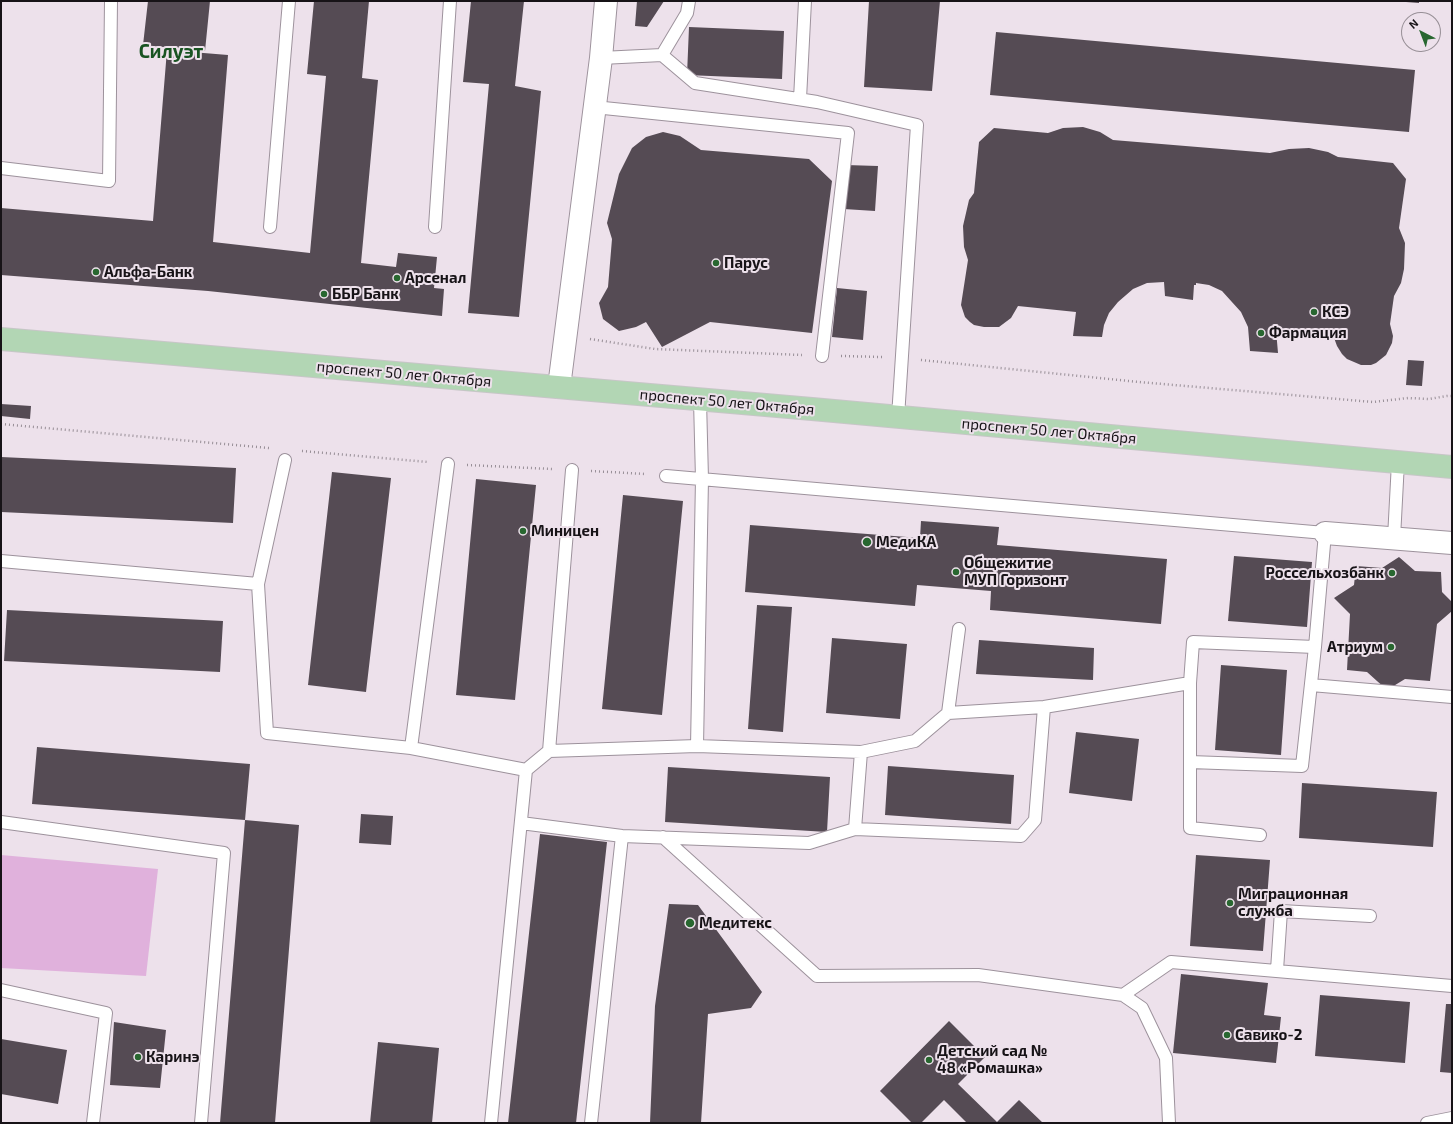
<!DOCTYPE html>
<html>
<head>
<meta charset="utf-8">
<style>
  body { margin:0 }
  #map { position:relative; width:1453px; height:1124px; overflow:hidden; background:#ede1eb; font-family:"Exo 2",sans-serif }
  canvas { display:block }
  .frame { position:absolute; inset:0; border:2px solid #171317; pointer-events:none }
  .north { position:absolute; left:1401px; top:12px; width:40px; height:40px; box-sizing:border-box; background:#ede1eb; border:1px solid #978f96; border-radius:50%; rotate:318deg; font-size:11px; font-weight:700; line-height:16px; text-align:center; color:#171317 }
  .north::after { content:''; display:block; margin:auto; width:14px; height:18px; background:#286730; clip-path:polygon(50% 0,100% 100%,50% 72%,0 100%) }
</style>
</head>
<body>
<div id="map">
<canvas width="1453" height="1124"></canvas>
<div class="frame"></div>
<div class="north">N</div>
</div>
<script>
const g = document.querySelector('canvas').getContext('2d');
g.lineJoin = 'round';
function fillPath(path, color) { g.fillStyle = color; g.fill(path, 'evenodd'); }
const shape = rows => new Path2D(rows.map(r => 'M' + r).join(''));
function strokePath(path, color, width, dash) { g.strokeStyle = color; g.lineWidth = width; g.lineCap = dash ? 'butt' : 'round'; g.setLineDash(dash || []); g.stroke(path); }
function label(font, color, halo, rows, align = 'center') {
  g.font = font + ' "Exo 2",sans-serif'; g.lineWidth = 4; g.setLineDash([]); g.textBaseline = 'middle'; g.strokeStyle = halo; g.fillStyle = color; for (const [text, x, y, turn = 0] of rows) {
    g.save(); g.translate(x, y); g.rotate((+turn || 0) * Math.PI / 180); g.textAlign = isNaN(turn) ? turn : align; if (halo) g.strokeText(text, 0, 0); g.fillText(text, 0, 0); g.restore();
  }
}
fillPath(shape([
  [1,855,158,869,146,976,1,968]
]), '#e0b1dc');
fillPath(shape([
  [148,1,210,1,205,51,143,45],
  [314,1,369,1,362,78,378,80,361,263,396,267,398,253,437,257,434,288,444,289,442,316,208,291,1,275,1,208,153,221,167,50,228,55,213,242,310,253,326,76,307,74],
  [471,1,524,1,515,86,541,91,519,317,468,313,489,84,463,82],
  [637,1,664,1,647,27,635,26],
  [869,1,940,1,932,91,864,87],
  [1406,1,1419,1,1419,3,1406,2],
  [689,27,784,31,782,79,687,75],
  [996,32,1415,70,1409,132,990,95],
  [1083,127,1100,132,1113,140,1270,153,1289,149,1309,148,1328,152,1338,157,1393,163,1406,179,1399,228,1405,243,1404,269,1401,283,1394,296,1390,324,1393,336,1392,343,1386,355,1376,363,1371,365,1361,365,1347,359,1342,354,1337,346,1333,335,1276,330,1278,353,1250,351,1248,327,1241,312,1222,291,1209,285,1196,283,1196,285,1194,285,1193,300,1165,296,1164,282,1147,283,1133,289,1118,302,1109,313,1104,325,1102,337,1073,336,1076,312,1018,306,1011,318,999,327,984,327,974,325,970,322,965,317,961,305,968,260,964,247,963,226,969,200,974,193,979,142,994,128,1048,133,1063,128],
  [663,132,680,136,701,150,809,159,832,181,812,333,710,322,662,347,646,322,636,327,619,331,603,319,599,303,608,287,612,239,607,223,619,174,632,148,646,137],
  [846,165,878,166,875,211,844,209],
  [837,288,867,291,863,340,832,337],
  [1408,360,1424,361,1422,386,1406,385],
  [1,404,31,406,30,419,1,416],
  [1,457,236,468,233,523,1,512],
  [332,472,391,478,366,692,308,685],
  [476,479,536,485,515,700,456,695],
  [623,495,683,501,662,715,602,709],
  [921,521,999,527,997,545,1167,559,1161,624,990,610,991,591,917,585,915,606,745,592,750,525,920,538],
  [1234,556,1312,562,1307,627,1228,621],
  [1399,557,1415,571,1441,572,1442,592,1452,602,1452,611,1437,624,1430,681,1405,679,1387,690,1367,672,1347,670,1350,614,1334,598,1354,585,1356,566,1382,568],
  [757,605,792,607,783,732,748,729],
  [7,610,223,621,220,672,4,661],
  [832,638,907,644,900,719,826,713],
  [979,640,1094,648,1093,680,976,674],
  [1221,665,1287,670,1281,755,1215,750],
  [1076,732,1139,739,1132,801,1069,793],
  [37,747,250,764,245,820,32,804],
  [888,766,1014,775,1011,824,885,815],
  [668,767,830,777,827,832,665,822],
  [1302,783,1437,792,1433,847,1299,838],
  [361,814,393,816,391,845,359,843],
  [245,820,299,825,275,1123,220,1123],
  [540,834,607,842,576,1123,508,1123],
  [1196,855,1270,860,1263,951,1190,946],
  [669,904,698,905,762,992,751,1008,708,1014,701,1123,650,1123,655,1006],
  [1181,974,1268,983,1264,1015,1281,1017,1276,1063,1173,1053],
  [1320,995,1410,1002,1405,1063,1315,1056],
  [1446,1004,1452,1004,1452,1073,1440,1072],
  [949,1021,985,1057,958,1084,997,1122,1019,1100,1043,1123,967,1123,944,1100,921,1123,912,1123,880,1091],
  [114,1022,166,1030,160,1088,110,1085],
  [1,1039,67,1050,58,1104,1,1094],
  [378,1042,439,1048,432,1123,370,1123]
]), '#554b54');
const lane = shape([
  [662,55,695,83,817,102,917,125,898,417],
  [601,58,662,55,687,13,689,1],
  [800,99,805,1],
  [594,107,848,133,822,356],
  [1,168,109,181,111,1],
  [270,227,289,1],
  [435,227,450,1],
  [572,470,549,751,697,746,702,479,700,400],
  [666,476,1325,533,1315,647,1302,766,1190,762],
  [1394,538,1398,462],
  [1,561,258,584,267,733,411,748,526,770,549,751],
  [258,584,285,460],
  [1311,685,1452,697],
  [948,713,959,629],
  [697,746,861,752,915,741,948,713,1044,707,1190,683],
  [411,748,448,464],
  [1,822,224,853,201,1123],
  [521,823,622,836,809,843,855,829,1021,836,1035,820,1044,707],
  [855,829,861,752],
  [1260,835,1190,828,1190,683,1193,642,1315,647],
  [663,837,817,976,978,975,1123,995,1142,1008,1166,1058,1169,1123],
  [1277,970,1281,911,1370,916],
  [1,990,106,1013,93,1123],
  [1123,995,1171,962,1452,986],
  [491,1123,526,770],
  [591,1123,622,836],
  [1427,1123,1452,1118]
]);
const street = shape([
  [559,387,601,58,606,1],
  [1325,533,1452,543]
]);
const primary = shape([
  [1,339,812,409,1452,467]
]);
strokePath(lane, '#9d929c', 14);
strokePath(street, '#9d929c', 24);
strokePath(primary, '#c7c6c7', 24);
strokePath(shape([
  [590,339,655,349,802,355],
  [841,356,882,357],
  [921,360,1139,382,1373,402,1408,398,1429,399,1447,396,1452,396],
  [1,424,269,448],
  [302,451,428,462],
  [467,465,552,469],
  [591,471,646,474]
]), '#978e96', 2.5, [1, 3]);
strokePath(lane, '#fff', 12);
strokePath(street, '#fff', 22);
strokePath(primary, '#b2d6b4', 22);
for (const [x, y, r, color] of [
  [716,263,4,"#286730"],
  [96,272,4,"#286730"],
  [397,278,4,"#286730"],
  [324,294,4,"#286730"],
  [1314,312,4,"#286730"],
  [1261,333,4,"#286730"],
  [523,531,4,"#286730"],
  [867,542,5,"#286730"],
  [956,572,4,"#286730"],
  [1392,573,4,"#286730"],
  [1391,647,4,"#286730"],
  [1230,903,4,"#286730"],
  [690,923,5,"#286730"],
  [1227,1035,4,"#286730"],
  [138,1057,4,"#286730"],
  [929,1060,4,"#286730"]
]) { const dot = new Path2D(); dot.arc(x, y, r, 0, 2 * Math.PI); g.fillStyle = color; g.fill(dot); strokePath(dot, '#ede1eb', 1.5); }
label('bold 15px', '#171317', '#ede1eb', [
  ["Парус",724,263],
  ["Альфа-Банк",104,272],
  ["Арсенал",405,278],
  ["ББР Банк",332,294],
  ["КСЭ",1322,312],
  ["Фармация",1269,333],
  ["Миницен",531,531],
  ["МедиКА",876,542],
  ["Общежитие",964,563],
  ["МУП Горизонт",964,580],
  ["Россельхозбанк",1384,573,"right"],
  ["Атриум",1383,647,"right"],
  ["Миграционная",1238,894],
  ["служба",1238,911],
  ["Медитекс",699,923],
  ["Савико-2",1235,1035],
  ["Детский сад №",937,1051],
  ["48 «Ромашка»",937,1068],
  ["Каринэ",146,1057]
], 'left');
label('15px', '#171317', '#ede1eb', [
  ["проспект 50 лет Октября",404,374,5],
  ["проспект 50 лет Октября",727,402,5],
  ["проспект 50 лет Октября",1049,431,5]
]);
label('bold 19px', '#195422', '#ede1eb', [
  ["Силуэт",171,52]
]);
</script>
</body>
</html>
